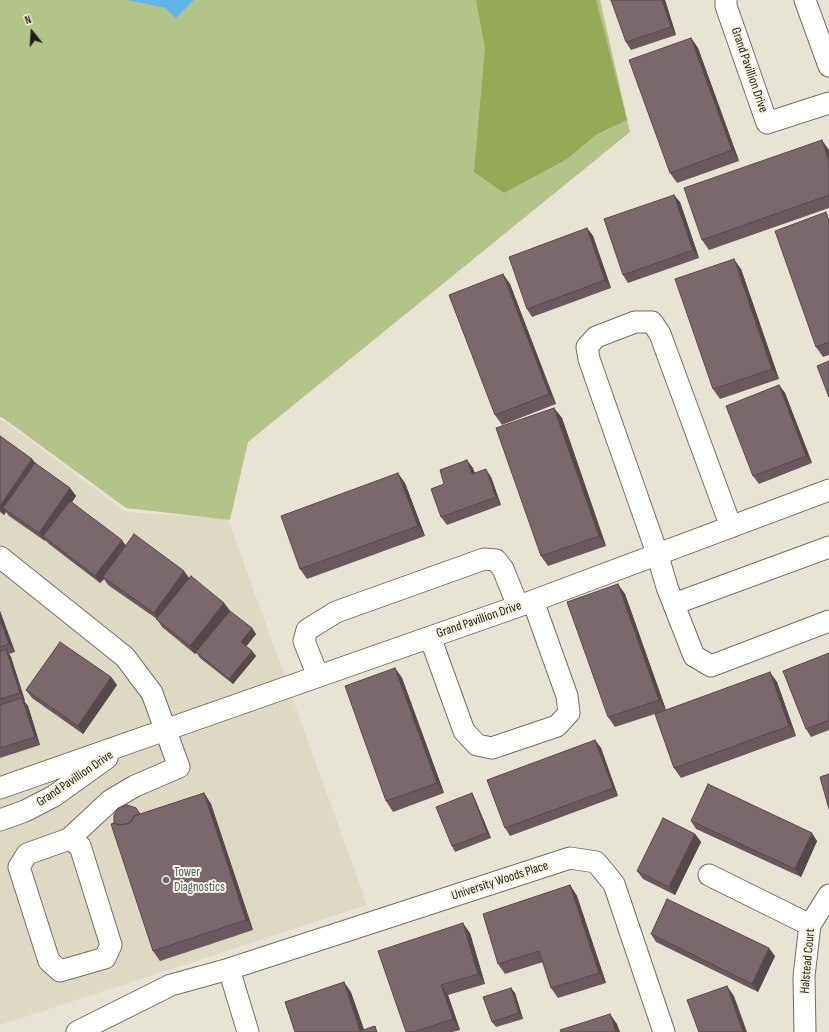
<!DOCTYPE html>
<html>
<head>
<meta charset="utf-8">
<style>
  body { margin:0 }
  #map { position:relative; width:829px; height:1032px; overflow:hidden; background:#e8e4d3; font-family:"Sofia Sans Condensed",sans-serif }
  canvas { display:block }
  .north { position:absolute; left:12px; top:12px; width:40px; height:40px; -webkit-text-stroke:3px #f5f2e0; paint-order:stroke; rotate:342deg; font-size:11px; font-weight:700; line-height:16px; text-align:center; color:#1e1d16 }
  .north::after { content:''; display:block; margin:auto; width:14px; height:18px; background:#1e1d16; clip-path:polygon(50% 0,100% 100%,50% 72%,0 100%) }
</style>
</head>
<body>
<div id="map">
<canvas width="829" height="1032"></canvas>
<div class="north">N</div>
</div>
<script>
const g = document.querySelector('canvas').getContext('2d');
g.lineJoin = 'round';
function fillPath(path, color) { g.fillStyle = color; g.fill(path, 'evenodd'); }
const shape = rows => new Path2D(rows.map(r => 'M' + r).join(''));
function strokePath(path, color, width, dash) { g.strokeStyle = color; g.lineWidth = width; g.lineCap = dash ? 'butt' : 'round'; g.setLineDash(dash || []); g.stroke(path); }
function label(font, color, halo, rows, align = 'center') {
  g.font = font + ' "Sofia Sans Condensed",sans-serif'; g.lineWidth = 4; g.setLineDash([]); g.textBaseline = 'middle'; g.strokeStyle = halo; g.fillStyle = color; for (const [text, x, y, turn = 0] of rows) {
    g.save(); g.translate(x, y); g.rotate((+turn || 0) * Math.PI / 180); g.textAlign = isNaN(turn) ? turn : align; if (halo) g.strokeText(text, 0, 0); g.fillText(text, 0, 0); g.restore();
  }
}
fillPath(shape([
  [0,420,4,421,126,512,228,519,367,905,0,1025]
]), '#ded9c2');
fillPath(shape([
  [0,0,600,0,630,132,248,442,230,520,126,508,3,418,0,417]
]), '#b4c488');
fillPath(shape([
  [476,0,596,0,627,120,597,134,567,159,504,193,474,172,485,48]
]), '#96a957');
fillPath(shape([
  [128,0,194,0,176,18,165,8]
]), '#62b5e9');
const minor = shape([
  [726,0,726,6,767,123,829,103],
  [805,0,829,66],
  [731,527,660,334,652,322,635,322,596,337,587,347,589,359,657,553,667,587,694,656,711,666,829,621],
  [0,557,125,657,152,693,179,767,135,786,111,800,69,839,27,854,19,867,49,961,60,971,105,958,111,945,80,846,69,839],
  [674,604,829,547],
  [430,637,464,731,477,745,492,748,557,726,569,713,567,696,533,601],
  [318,676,304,641,307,630,336,612,484,559,496,560,503,569,518,606],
  [0,788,533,601,829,490],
  [0,820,25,811,54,796,107,758],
  [709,875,810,925],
  [229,969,248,1032],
  [77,1032,171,985,229,969,570,858,596,862,614,884,664,1032],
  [805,1032,804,976,810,925,829,895]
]);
strokePath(minor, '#726f60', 23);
strokePath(minor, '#fff', 21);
fillPath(shape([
  [665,0,676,35,631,50,626,42],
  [691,38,698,48,739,161,677,183,670,173],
  [829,150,829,208,709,250,702,240],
  [680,202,699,258,628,283,623,275],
  [829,217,829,355,823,357,816,347],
  [587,228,593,236,611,288,532,317,527,309],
  [741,269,779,379,720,399,713,389],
  [503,274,510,284,556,404,502,425,495,415],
  [779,385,785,393,812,463,759,484,753,476],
  [554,408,562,418,606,546,548,566,541,556],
  [0,436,32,459,36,464,70,488,76,496,72,502,126,545,189,578,224,603,230,611,195,654,162,627,157,619,108,585,104,579,100,583,49,544,45,540,45,541,9,516,6,512,4,515,0,512],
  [473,468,474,473,491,477,501,505,447,525,441,517,444,484],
  [405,483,425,536,307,579,300,569],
  [625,594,666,710,777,682,796,736,681,778,674,768,655,714,615,727,608,717],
  [0,611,15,652,9,654,11,657,25,701,24,701,28,706,40,745,0,758],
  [252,628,256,634,246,646,252,651,256,656,233,684,200,658,196,652],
  [829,653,829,730,811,737,806,729],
  [395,668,402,678,444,793,393,812,386,801],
  [111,677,117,685,83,734,32,698,26,690],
  [595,740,601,748,618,796,510,836,505,828],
  [204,793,211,804,253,930,160,961,153,951,140,814],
  [472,793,475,799,491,838,455,852,452,846],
  [691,821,817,841,801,877,696,829],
  [695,834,701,842,675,895,643,879,637,871],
  [570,885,577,896,606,983,558,998,551,988,543,962,505,974,498,964],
  [470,933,485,984,448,995,460,1030,453,1032,406,1032],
  [651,934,775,956,758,992,656,942],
  [511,988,515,993,523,1019,496,1027,492,1022]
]), '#69595e');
fillPath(shape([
  [662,0,665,0,676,35,671,27],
  [691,38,698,48,739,161,732,150],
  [822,140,829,150,829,161],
  [674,195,680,202,699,258,693,250],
  [587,228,593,236,611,288,605,280],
  [734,259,741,269,779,379,772,369],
  [503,274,510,284,556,404,549,394],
  [779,385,785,393,812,463,806,456],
  [554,408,562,418,606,546,599,536],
  [32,459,38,467,3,508,6,512,4,515,0,509,0,506],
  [467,460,473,468,478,482,472,474],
  [486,469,491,477,501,505,496,497],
  [398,473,405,483,425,536,418,526],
  [70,488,76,496,46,539,43,536,45,540,45,541,39,533],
  [122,540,127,548,103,577,104,579,100,583,95,576],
  [184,571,190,579,159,621,154,613],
  [618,584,625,594,666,710,659,700],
  [224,603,230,611,195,654,190,646],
  [0,611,15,652,9,644,0,619],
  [252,628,256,634,245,648,241,642],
  [6,649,11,657,25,701,20,693],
  [252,651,256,656,233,684,229,679],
  [395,668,402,678,444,793,437,783],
  [770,672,777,682,796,736,789,726],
  [111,677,117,685,83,734,78,726],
  [22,698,28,706,40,745,35,737],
  [595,740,601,748,618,796,613,788],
  [204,793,211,804,253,930,246,920],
  [472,793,475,799,491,838,487,833],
  [812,833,817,841,801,877,795,869],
  [695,834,701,842,675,895,669,887],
  [570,885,577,896,606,983,599,973],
  [463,923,470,933,485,984,478,974],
  [769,948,775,956,758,992,752,984],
  [344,982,351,992,365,1032,360,1031],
  [441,985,448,995,460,1030,453,1019],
  [727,986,734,996,747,1032,743,1032],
  [511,988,515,993,523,1019,519,1013],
  [610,1014,617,1024,620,1032,616,1032]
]), '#55494c');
const building = shape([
  [611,0,662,0,671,27,626,42,611,0],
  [691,38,732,150,670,173,629,60,691,38],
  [822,140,829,161,829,195,702,240,684,188,822,140],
  [674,195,693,250,623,275,604,219,674,195],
  [826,212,829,221,829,342,816,347,775,231,826,212],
  [587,228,605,280,527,309,509,257,587,228],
  [734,259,772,369,713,389,675,279,734,259],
  [503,274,549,394,495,415,449,295,503,274],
  [829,361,829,397,817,366,829,361],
  [779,385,806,456,753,476,726,406,779,385],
  [554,408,599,536,541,556,496,428,554,408],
  [0,436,32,459,0,506,0,436],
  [467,460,472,474,486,469,496,497,441,517,431,489,444,484,440,470,467,460],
  [35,463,70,488,39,533,3,508,35,463],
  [398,473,418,526,300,569,281,516,398,473],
  [70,501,122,540,95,576,43,536,70,501],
  [134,534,184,571,154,613,103,577,134,534],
  [191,576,224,603,190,646,156,619,191,576],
  [618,584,659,700,608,717,567,602,618,584],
  [230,611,252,628,241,642,252,651,229,679,196,652,230,611],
  [0,619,9,644,0,647,0,619],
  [60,642,111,677,78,726,26,690,60,642],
  [6,649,20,693,0,699,0,651,6,649],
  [829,653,829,720,806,729,783,671,829,653],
  [395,668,437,783,386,801,345,686,395,668],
  [770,672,789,726,674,768,655,714,770,672],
  [22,698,35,737,0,748,0,705,22,698],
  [595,740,613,788,505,828,487,780,595,740],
  [829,774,829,809,820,777,829,774],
  [708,784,812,833,795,869,691,821,708,784],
  [204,793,246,920,153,951,111,824,114,823,118,825,126,824,131,822,134,816,204,793],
  [472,793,487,833,452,846,436,807,472,793],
  [127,805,136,808,140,814,134,816,131,822,126,824,118,825,114,823,114,815,118,808,127,805],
  [663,818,695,834,669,887,637,871,663,818],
  [570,885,599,973,551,988,539,951,498,964,483,914,570,885],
  [667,899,769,948,752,984,651,934,667,899],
  [463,923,478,974,441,985,453,1019,414,1032,406,1032,378,951,463,923],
  [344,982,360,1031,375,1026,377,1032,295,1032,285,1002,344,982],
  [727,986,743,1032,699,1032,687,1000,727,986],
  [511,988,519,1013,492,1022,483,997,511,988],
  [610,1014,616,1032,561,1032,560,1030,610,1014]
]);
fillPath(building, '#7a686d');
strokePath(building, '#55494c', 1);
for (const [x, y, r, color] of [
  [166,880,4,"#5c6f8a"]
]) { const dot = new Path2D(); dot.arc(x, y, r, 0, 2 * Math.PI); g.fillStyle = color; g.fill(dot); strokePath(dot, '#f5f2e0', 1.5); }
label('13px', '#1e1d16', '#f5f2e0', [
  ["Grand Pavillion Drive",749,70,71],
  ["Grand Pavillion Drive",479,620,-19],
  ["Grand Pavillion Drive",75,779,-34],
  ["University Woods Place",500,881,-18],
  ["Halstead Court",808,961,-85]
]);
label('13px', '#4e5e75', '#f5f2e0', [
  ["Tower",174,873],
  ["Diagnostics",174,888]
], 'left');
</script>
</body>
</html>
